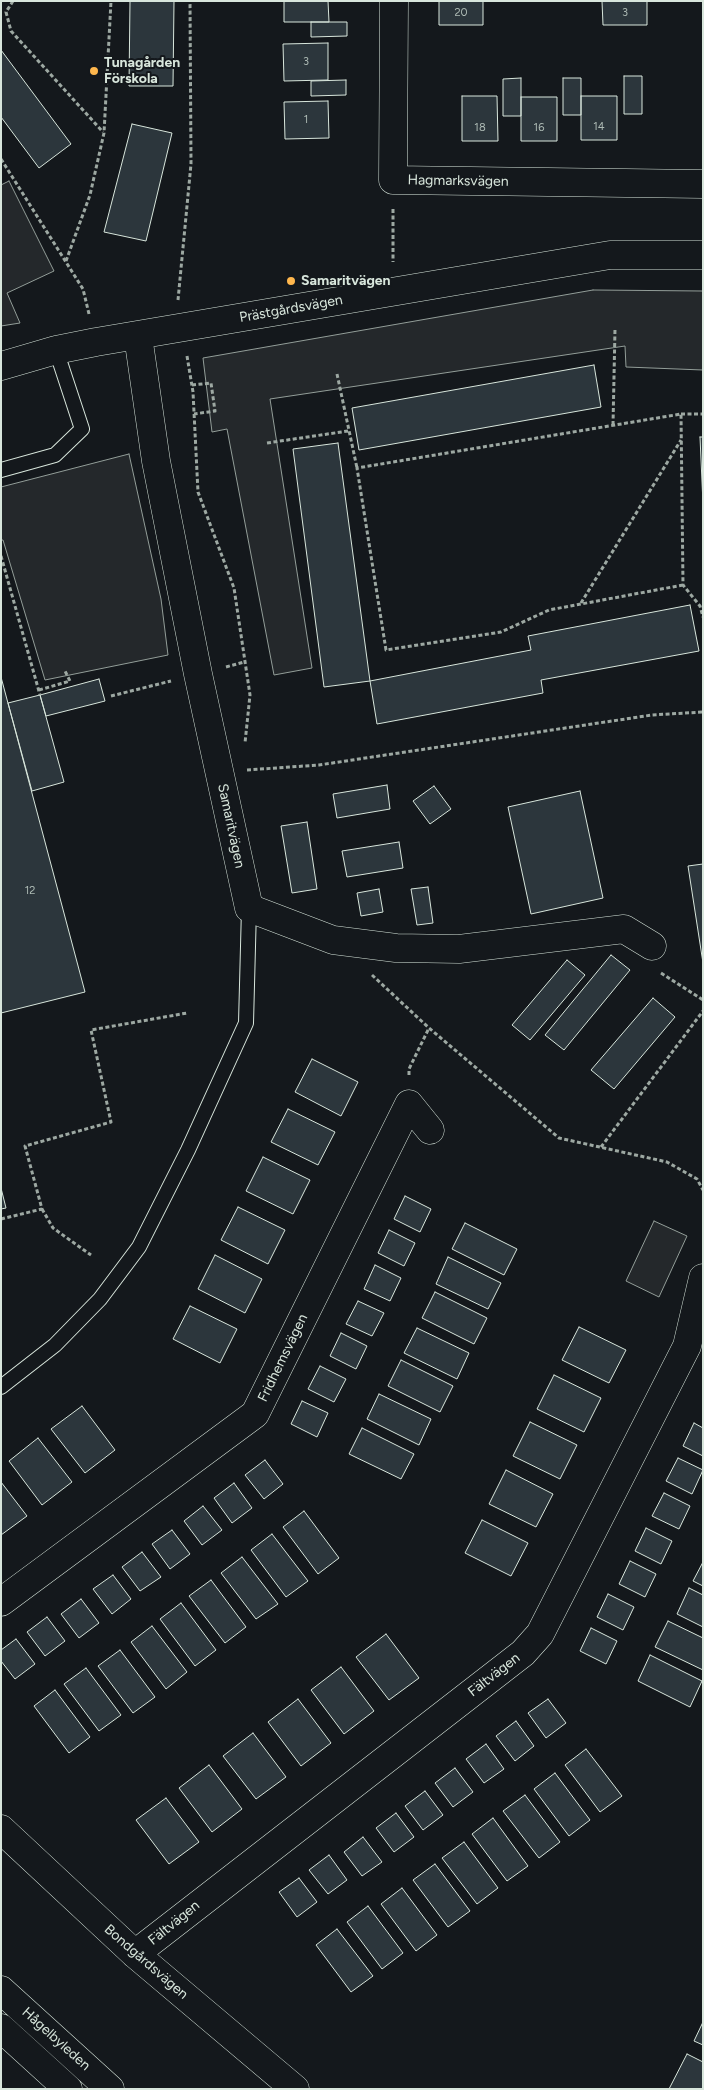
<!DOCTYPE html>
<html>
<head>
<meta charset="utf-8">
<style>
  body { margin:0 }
  #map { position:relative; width:704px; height:2090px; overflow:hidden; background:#14181c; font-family:Figtree,sans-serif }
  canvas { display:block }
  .frame { position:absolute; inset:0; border:2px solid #d8e6dc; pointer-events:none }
</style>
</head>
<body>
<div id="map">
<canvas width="704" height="2090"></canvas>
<div class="frame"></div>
</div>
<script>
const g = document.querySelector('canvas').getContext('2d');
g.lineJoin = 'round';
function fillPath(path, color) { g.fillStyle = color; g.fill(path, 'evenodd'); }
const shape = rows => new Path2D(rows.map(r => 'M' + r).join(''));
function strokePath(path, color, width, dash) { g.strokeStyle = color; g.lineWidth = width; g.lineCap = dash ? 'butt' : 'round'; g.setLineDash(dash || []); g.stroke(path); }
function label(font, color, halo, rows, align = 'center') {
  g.font = font + ' Figtree,sans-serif'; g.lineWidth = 4; g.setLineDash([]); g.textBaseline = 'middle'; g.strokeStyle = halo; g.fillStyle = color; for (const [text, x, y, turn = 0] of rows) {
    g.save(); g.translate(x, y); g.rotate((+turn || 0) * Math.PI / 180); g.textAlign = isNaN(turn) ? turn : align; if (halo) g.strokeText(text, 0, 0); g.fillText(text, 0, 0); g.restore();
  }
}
const parking = shape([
  [9,181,54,271,7,293,20,323,1,326,1,185,9,181],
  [593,290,703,291,703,370,626,367,625,346,270,399,312,668,274,675,227,429,212,432,203,358,593,290],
  [129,454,161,599,168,655,45,680,3,540,1,540,1,487,129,454],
  [654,1221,687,1236,659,1297,626,1281,654,1221]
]);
fillPath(parking, '#24282b');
strokePath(parking, '#939e99', 1);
const building = shape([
  [130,1,174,1,173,86,129,86,130,1],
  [284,1,328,1,329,22,284,22,284,1],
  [439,1,483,1,483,25,439,25,439,1],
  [602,1,647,1,647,25,603,25,602,1],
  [311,22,347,22,347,36,311,37,311,22],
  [328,43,328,80,284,81,283,44,328,43],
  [1,50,71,144,39,168,1,117,1,50],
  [624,76,642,76,642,114,624,114,624,76],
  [521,78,521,116,503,116,503,79,521,78],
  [563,78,581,78,581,115,563,115,563,78],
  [346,80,346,95,311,96,311,81,346,80],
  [462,96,497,96,498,141,462,141,462,96],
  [581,96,617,96,617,140,581,140,581,96],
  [521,97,557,97,557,141,521,141,521,97],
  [328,101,329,138,285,139,284,102,328,101],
  [132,124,172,133,146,241,104,232,132,124],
  [594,365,601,407,359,450,352,408,594,365],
  [700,437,703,437,703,504,700,437],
  [338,443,370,681,324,687,293,449,338,443],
  [690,605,699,651,541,680,543,693,377,724,370,681,531,650,528,636,690,605],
  [1,677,85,992,1,1013,1,677],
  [99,679,105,701,46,716,40,695,99,679],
  [40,695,64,782,32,791,8,703,40,695],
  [387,785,390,809,337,818,333,794,387,785],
  [434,786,451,809,430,824,413,801,434,786],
  [580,791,603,898,531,914,508,807,580,791],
  [307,822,317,889,292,893,281,826,307,822],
  [399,842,403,868,347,877,342,851,399,842],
  [703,864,703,963,688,866,703,864],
  [428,887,433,923,417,925,411,889,428,887],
  [379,889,383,912,361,916,357,893,379,889],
  [611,955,630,970,564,1050,545,1035,611,955],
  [567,960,585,975,530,1040,512,1025,567,960],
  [653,998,675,1017,614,1089,591,1070,653,998],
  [312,1059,358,1082,341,1116,295,1092,312,1059],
  [288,1109,335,1132,318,1165,271,1142,288,1109],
  [263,1157,310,1180,293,1214,246,1191,263,1157],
  [1,1188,6,1208,1,1209,1,1188],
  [405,1196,431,1209,420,1232,394,1219,405,1196],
  [238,1207,285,1230,268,1264,221,1240,238,1207],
  [465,1223,517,1249,504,1275,452,1249,465,1223],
  [389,1230,415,1243,404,1266,378,1253,389,1230],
  [215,1255,262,1279,245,1313,198,1289,215,1255],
  [448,1257,501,1283,488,1309,436,1284,448,1257],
  [375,1265,401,1278,390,1301,364,1289,375,1265],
  [435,1292,487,1318,474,1344,422,1318,435,1292],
  [358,1301,384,1313,372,1336,346,1324,358,1301],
  [190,1306,237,1329,220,1363,173,1339,190,1306],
  [579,1327,626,1350,609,1383,562,1360,579,1327],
  [417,1328,469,1353,457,1379,404,1353,417,1328],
  [341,1333,367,1346,356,1369,330,1356,341,1333],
  [401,1360,453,1386,440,1412,388,1386,401,1360],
  [320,1366,346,1379,334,1402,308,1389,320,1366],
  [554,1375,601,1398,584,1432,537,1409,554,1375],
  [379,1394,431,1419,419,1445,367,1419,379,1394],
  [302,1401,328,1413,317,1437,291,1424,302,1401],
  [82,1406,115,1450,85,1473,51,1429,82,1406],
  [530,1422,577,1445,560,1479,513,1456,530,1422],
  [694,1423,703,1428,703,1456,683,1446,694,1423],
  [362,1428,414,1454,401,1479,349,1454,362,1428],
  [38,1438,72,1482,42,1505,9,1461,38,1438],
  [678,1458,703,1470,692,1494,666,1481,678,1458],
  [265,1460,283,1484,264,1499,245,1475,265,1460],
  [506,1470,553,1494,536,1527,489,1504,506,1470],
  [1,1482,27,1516,1,1535,1,1482],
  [234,1483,252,1508,232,1523,214,1498,234,1483],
  [664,1493,690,1506,679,1529,652,1516,664,1493],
  [203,1506,222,1530,202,1545,184,1521,203,1506],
  [304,1511,339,1558,318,1574,283,1527,304,1511],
  [482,1520,528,1543,511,1576,465,1553,482,1520],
  [646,1528,672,1541,661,1564,635,1551,646,1528],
  [172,1530,190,1554,170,1569,152,1544,172,1530],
  [272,1534,308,1581,286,1597,251,1550,272,1534],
  [142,1552,161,1577,140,1591,122,1567,142,1552],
  [242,1557,278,1604,256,1619,221,1573,242,1557],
  [630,1561,656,1574,645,1597,619,1584,630,1561],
  [703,1562,703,1586,693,1581,703,1562],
  [113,1575,131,1599,112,1614,93,1589,113,1575],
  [211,1580,246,1627,225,1643,189,1596,211,1580],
  [689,1588,703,1595,703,1627,677,1614,689,1588],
  [608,1594,634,1607,623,1630,597,1617,608,1594],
  [81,1599,99,1623,79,1638,61,1614,81,1599],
  [181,1603,216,1650,195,1666,160,1619,181,1603],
  [47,1617,65,1641,45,1656,27,1632,47,1617],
  [668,1621,703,1638,703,1670,655,1647,668,1621],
  [152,1626,187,1672,166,1689,131,1642,152,1626],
  [591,1628,617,1641,606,1664,580,1651,591,1628],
  [386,1634,419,1678,389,1700,356,1657,386,1634],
  [16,1639,35,1664,15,1679,1,1661,1,1650,16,1639],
  [120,1650,155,1697,133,1713,98,1666,120,1650],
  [650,1655,702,1681,690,1707,638,1681,650,1655],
  [341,1667,374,1711,344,1734,311,1690,341,1667],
  [86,1668,121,1715,99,1731,64,1684,86,1668],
  [55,1690,90,1737,69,1753,34,1706,55,1690],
  [298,1699,331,1743,301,1766,268,1722,298,1699],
  [548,1699,566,1723,546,1738,528,1713,548,1699],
  [516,1721,534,1746,515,1761,496,1736,516,1721],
  [253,1733,286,1777,256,1799,223,1756,253,1733],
  [486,1744,504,1769,484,1783,466,1759,486,1744],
  [586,1749,622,1796,600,1812,565,1765,586,1749],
  [209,1765,242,1809,212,1832,179,1788,209,1765],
  [455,1768,473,1792,453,1807,435,1783,455,1768],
  [555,1773,590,1820,569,1836,534,1789,555,1773],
  [425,1791,443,1815,423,1830,405,1806,425,1791],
  [525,1795,560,1842,539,1858,503,1811,525,1795],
  [166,1798,199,1842,169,1864,136,1820,166,1798],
  [396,1813,414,1837,394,1852,376,1828,396,1813],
  [493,1818,528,1866,507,1881,472,1834,493,1818],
  [363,1837,382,1862,362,1876,344,1852,363,1837],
  [464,1842,498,1888,477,1904,442,1858,464,1842],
  [329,1855,347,1880,328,1894,309,1870,329,1855],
  [435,1864,470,1911,448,1927,413,1880,435,1864],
  [299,1878,317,1902,297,1917,279,1892,299,1878],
  [402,1888,437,1935,416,1951,381,1904,402,1888],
  [368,1906,403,1953,382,1969,347,1922,368,1906],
  [337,1929,373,1976,351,1992,316,1945,337,1929],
  [703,2022,703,2045,694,2041,703,2022],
  [687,2054,703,2062,703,2089,669,2089,687,2054]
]);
fillPath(building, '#2c363c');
strokePath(building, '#d8e6dc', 1);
const lane = shape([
  [1,470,55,455,82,429,56,350],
  [1,1387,55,1345,100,1299,139,1247,188,1150,246,1023,249,908]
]);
const street = shape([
  [394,1,393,180,703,184],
  [138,336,156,461,198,674,249,908,333,940,396,948,459,949,624,929,652,946],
  [1,366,56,350,96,342,610,255,703,255],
  [1,1602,255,1414,409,1104,430,1130],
  [1,1829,135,1954,295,2089],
  [135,1954,523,1653,540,1634,687,1346,703,1278]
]);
const secondary = shape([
  [1,1990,110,2089],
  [1,2028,68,2089]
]);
strokePath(lane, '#d8e6dc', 16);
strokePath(street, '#d8e6dc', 29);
strokePath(secondary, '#d8e6dc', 29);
strokePath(shape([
  [13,1,6,12,11,31,103,132],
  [1,159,83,289,89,314],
  [393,209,393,262],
  [66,261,90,195,104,133,111,1],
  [178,300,191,164,190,1],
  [187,356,193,392,198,492,234,588,250,695,245,743],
  [337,374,357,468],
  [192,385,211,383,215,411,194,414],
  [681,414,703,414],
  [613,425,615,329],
  [267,443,348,431],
  [1,556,40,695],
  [683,585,549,610,501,632,386,650,357,468,681,414,683,585,700,606,703,617],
  [581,603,681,440],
  [226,667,244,662],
  [39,690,70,681,65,671],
  [111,696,171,681],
  [247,770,319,765,652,715,703,712],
  [661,973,703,1000],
  [372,975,429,1028,559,1138,667,1162,697,1179,703,1190],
  [409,1075,409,1069,429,1028],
  [601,1147,703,1011],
  [42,1209,53,1228,91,1255],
  [1,1219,42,1209,25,1146,111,1122,91,1030,187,1013]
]), '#9da8a2', 3, [4, 2.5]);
strokePath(lane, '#14181c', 14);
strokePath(street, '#14181c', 28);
strokePath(secondary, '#14181c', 28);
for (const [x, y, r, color] of [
  [94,71,5,"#ffb74d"],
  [291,281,5,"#ffb74d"]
]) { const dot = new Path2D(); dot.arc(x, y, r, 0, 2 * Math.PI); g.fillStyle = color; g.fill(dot); strokePath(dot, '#14181c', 2); }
label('11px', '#adbab4', null, [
  ["20",461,13],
  ["3",625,13],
  ["3",306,62],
  ["1",306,120],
  ["14",599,127],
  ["18",480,128],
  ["16",539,128],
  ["12",30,891]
]);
label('bold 14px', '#d8e6dc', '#14181c', [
  ["Tunagården",104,63],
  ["Förskola",104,79],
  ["Samaritvägen",301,281]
], 'left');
label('14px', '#d8e6dc', '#14181c', [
  ["Hagmarksvägen",458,181,1],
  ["Prästgårdsvägen",291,309,-10],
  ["Samaritvägen",231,826,78],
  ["Fridhemsvägen",283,1358,-64],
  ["Fältvägen",494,1675,-38],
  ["Fältvägen",174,1923,-39],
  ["Bondgårdsvägen",146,1962,41],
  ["Hågelbyleden",56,2039,42]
]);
</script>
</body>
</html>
